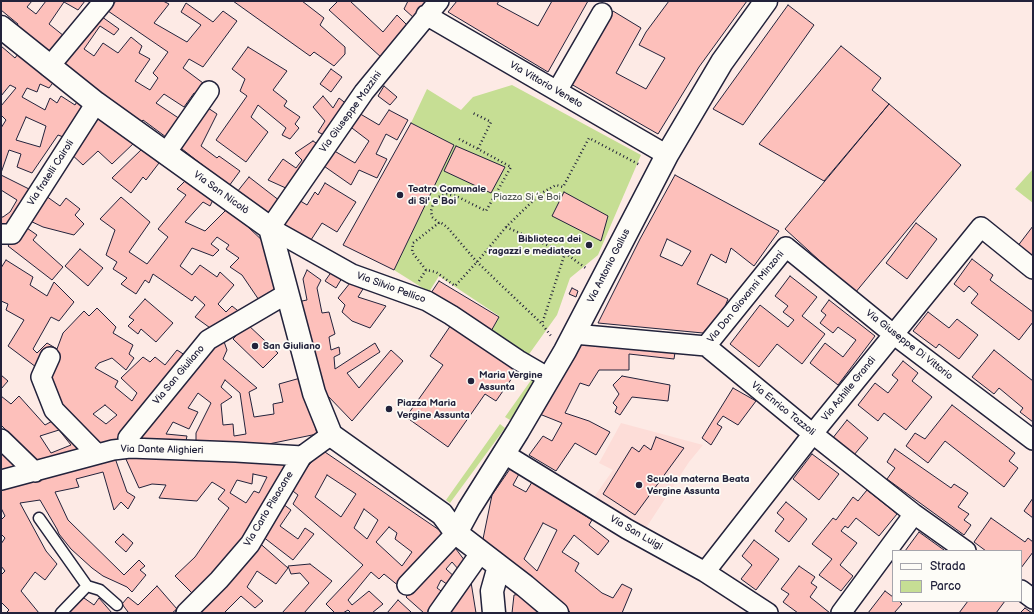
<!DOCTYPE html>
<html>
<head>
<meta charset="utf-8">
<style>
  body { margin:0 }
  #map { position:relative; width:1034px; height:614px; overflow:hidden; background:#fdeae5; font-family:"Balsamiq Sans",sans-serif }
  canvas { display:block }
  .frame { position:absolute; inset:0; border:2px solid #22223b; pointer-events:none }
  .legend { position:absolute; left:892px; top:550px; width:130px; height:52px; box-sizing:border-box; background:#fdfcf7; border:1px solid #a5a5ac; margin:0; padding:5px 7px; list-style:none; font-size:12px; color:#22223b }
  .legend li { display:flex; align-items:center; gap:8px; height:20px }
  .legend b { width:20px; border:1px solid #a5a5ac }
</style>
</head>
<body>
<div id="map">
<canvas width="1034" height="614"></canvas>
<div class="frame"></div>
<ul class="legend">
<li><b style="height:5px;background:#fdfcf7"></b>Strada</li>
<li><b style="height:11px;background:#c6de94"></b>Parco</li>
</ul>
</div>
<script>
const g = document.querySelector('canvas').getContext('2d');
g.lineJoin = 'round';
function fillPath(path, color) { g.fillStyle = color; g.fill(path, 'evenodd'); }
const shape = rows => new Path2D(rows.map(r => 'M' + r).join(''));
function strokePath(path, color, width, dash) { g.strokeStyle = color; g.lineWidth = width; g.lineCap = dash ? 'butt' : 'round'; g.setLineDash(dash || []); g.stroke(path); }
function label(font, color, halo, rows, align = 'center') {
  g.font = font + ' "Balsamiq Sans",sans-serif'; g.lineWidth = 3.5; g.setLineDash([]); g.textBaseline = 'middle'; g.strokeStyle = halo; g.fillStyle = color; for (const [text, x, y, turn = 0] of rows) {
    g.save(); g.translate(x, y); g.rotate((+turn || 0) * Math.PI / 180); g.textAlign = isNaN(turn) ? turn : align; if (halo) g.strokeText(text, 0, 0); g.fillText(text, 0, 0); g.restore();
  }
}
fillPath(shape([
  [621,423,703,445,689,462,644,531,592,500,613,470,599,463]
]), '#fdddd8');
fillPath(shape([
  [512,85,641,155,598,255,570,278,557,315,527,357,490,333,499,316,439,276,429,292,394,270,453,145,411,123,427,89,461,110,473,97],
  [1033,169,1033,203,1015,189],
  [534,376,538,378,510,420,505,417],
  [500,424,505,428,450,503,446,500]
]), '#c6de94');
const building = shape([
  [1,1,32,1,27,7,36,14,46,1,85,1,78,10,64,2,49,24,64,36,49,56,15,29,18,24,1,10,1,1],
  [116,1,163,1,169,4,154,23,187,42,201,25,181,12,186,3,213,22,223,11,237,21,203,67,189,59,183,68,207,86,200,96,194,93,184,107,164,94,156,103,183,121,170,140,143,120,139,125,60,64,98,14,119,29,114,35,100,26,84,49,94,56,103,43,118,53,131,37,142,46,139,53,150,59,135,81,150,90,158,78,153,73,168,52,108,11,116,1],
  [233,1,302,1,324,18,320,25,345,47,345,54,334,66,314,52,310,56,233,1],
  [338,1,350,1,383,32,397,15,408,26,382,58,329,10,338,1],
  [408,1,427,1,414,18,404,9,408,1],
  [457,1,499,1,497,4,538,26,552,1,588,1,548,72,448,12,457,1],
  [669,1,747,1,699,67,658,134,571,84,613,11,641,28,616,73,646,89,665,58,639,45,646,32,669,1],
  [788,5,814,25,743,125,713,109,788,5],
  [1,46,15,58,18,54,55,80,49,88,40,84,37,92,27,88,22,97,45,110,50,98,57,103,61,96,75,105,79,98,89,105,66,138,58,135,32,173,17,167,21,154,9,150,1,173,1,128,6,120,1,115,1,106,16,88,10,85,1,96,1,46],
  [26,117,46,126,40,147,16,140,26,117],
  [841,46,881,78,872,90,889,104,824,181,759,144,841,46],
  [248,47,287,71,273,90,287,101,284,106,300,117,295,124,299,128,290,139,282,135,286,128,258,105,251,117,268,132,246,162,216,140,247,96,240,91,245,79,232,69,248,47],
  [331,69,342,77,331,92,320,84,331,69],
  [384,86,397,97,390,105,378,96,384,86],
  [323,96,333,108,339,98,348,105,326,136,318,132,325,121,313,107,323,96],
  [202,104,217,114,201,146,217,158,219,156,240,171,229,186,177,145,202,104],
  [889,104,961,165,855,293,785,229,889,104],
  [389,110,408,120,397,140,386,134,376,154,387,159,377,178,359,170,351,185,321,164,331,149,355,163,369,141,348,125,357,112,379,125,389,110],
  [98,112,135,142,112,164,98,151,83,165,69,152,98,112],
  [411,123,454,145,394,270,343,245,411,123],
  [313,141,319,145,288,189,268,180,283,159,296,168,302,160,295,153,313,141],
  [456,146,505,167,491,193,444,171,456,146],
  [142,149,159,163,146,180,143,177,131,193,112,178,142,149],
  [1,175,33,191,14,223,1,227,1,217,3,217,10,212,17,200,1,190,1,175],
  [675,175,779,231,754,266,731,248,726,263,711,254,697,284,728,299,724,309,703,333,598,323,640,239,675,175],
  [667,239,691,251,682,266,660,256,667,239],
  [249,177,280,201,268,217,237,192,249,177],
  [188,178,214,198,210,206,203,202,185,222,205,231,228,208,266,244,277,292,261,303,242,275,230,267,239,258,226,249,229,245,217,237,211,244,219,250,213,256,192,248,180,266,192,275,200,265,217,277,220,272,234,285,218,304,226,312,232,306,242,314,213,330,195,317,205,305,195,296,192,301,153,274,149,283,145,280,136,294,121,284,127,278,113,269,117,262,106,255,115,230,100,219,121,197,150,222,129,252,147,264,168,237,158,229,186,195,177,189,188,178],
  [325,183,356,202,337,232,322,223,309,243,278,227,297,199,307,205,315,192,318,195,325,183],
  [564,192,608,216,601,241,552,216,564,192],
  [46,196,60,206,66,198,80,209,75,215,84,224,74,235,43,227,28,220,46,196],
  [916,223,937,239,907,279,886,263,916,223],
  [24,226,37,235,33,240,63,267,52,280,8,246,24,226],
  [1033,226,1033,260,1017,247,1033,226],
  [80,249,103,268,88,286,65,266,80,249],
  [972,259,993,275,990,280,1033,312,1033,322,1019,340,971,303,978,294,969,286,964,292,954,284,972,259],
  [6,260,33,277,30,285,47,296,54,282,74,302,59,321,51,317,33,349,37,353,47,343,57,349,63,333,84,311,89,316,97,308,116,327,113,333,133,345,129,354,134,358,126,370,112,358,99,363,95,368,118,381,115,387,132,401,137,393,121,378,143,357,150,362,155,357,165,365,177,350,188,357,120,438,98,447,71,422,56,397,49,365,36,367,8,346,24,320,6,310,8,304,1,301,1,268,6,260],
  [105,405,117,415,106,424,93,414,105,405],
  [307,270,321,280,317,288,322,313,329,312,335,334,329,337,331,350,339,347,340,354,334,357,335,369,375,343,380,352,347,373,359,388,391,350,403,361,352,421,326,394,315,376,297,302,307,300,303,279,307,270],
  [332,271,342,278,336,288,325,281,332,271],
  [790,276,817,297,802,316,825,334,802,364,777,344,759,367,730,344,760,305,788,327,794,320,783,312,788,306,775,296,790,276],
  [439,281,499,317,490,333,429,296,439,281],
  [350,283,363,289,358,297,386,306,370,328,352,321,342,312,345,305,338,298,350,283],
  [572,288,578,291,576,297,569,294,572,288],
  [145,299,173,323,156,342,141,329,138,334,128,326,134,320,129,317,145,299],
  [829,300,875,336,838,385,810,363,825,343,843,357,856,340,838,327,833,333,820,323,826,315,821,311,829,300],
  [928,312,949,328,957,319,978,335,959,359,939,344,936,348,913,331,928,312],
  [453,322,519,368,496,401,485,394,448,447,406,417,443,365,430,356,453,322],
  [247,324,278,353,263,368,233,339,247,324],
  [222,336,227,350,223,359,257,388,249,392,254,417,274,414,273,404,283,402,279,384,304,377,317,434,259,446,196,445,196,433,211,403,198,393,188,408,198,412,189,429,173,422,166,434,187,436,185,445,137,439,222,336],
  [225,380,240,393,246,434,234,436,233,424,223,425,221,404,232,397,221,387,225,380],
  [585,341,676,346,674,359,629,354,629,370,599,370,589,386,580,383,565,413,589,421,610,432,596,455,575,443,556,471,529,455,543,436,552,441,562,423,537,413,578,346,585,341],
  [994,350,1033,381,1033,422,1020,412,1023,408,999,388,994,394,972,377,994,350],
  [903,361,918,373,912,381,932,397,906,430,884,413,878,421,858,405,875,383,888,393,898,380,892,375,903,361],
  [1,375,8,381,1,389,1,375],
  [622,376,670,385,668,401,632,397,620,415,615,412,617,407,613,403,619,394,613,385,622,376],
  [733,388,756,401,738,425,723,416,717,424,722,427,711,445,702,438,733,388],
  [1,396,11,404,19,396,45,425,56,419,89,451,39,464,1,425,1,396],
  [59,430,71,445,51,453,40,436,59,430],
  [952,405,1015,453,1009,461,1018,468,1004,487,945,441,928,463,906,446,915,433,925,439,952,405],
  [847,420,868,438,854,455,832,439,847,420],
  [656,437,684,448,635,515,603,494,632,447,639,452,644,445,651,450,656,437],
  [1,443,20,468,1,473,1,443],
  [895,449,951,488,954,484,968,493,958,507,969,514,964,520,971,525,964,535,887,479,895,468,887,462,895,449],
  [322,450,448,536,400,587,384,574,379,579,371,572,348,600,352,605,369,591,383,604,372,613,351,613,348,610,343,613,335,613,326,604,363,565,293,504,298,495,289,488,322,450],
  [327,475,356,494,341,517,315,497,327,475],
  [364,509,378,520,367,539,354,528,364,509],
  [389,527,397,533,395,539,412,552,402,566,376,542,389,527],
  [812,454,839,474,819,500,793,479,812,454],
  [125,457,239,460,287,465,236,550,193,594,175,576,195,557,229,508,218,499,225,490,212,482,197,501,159,498,166,485,152,484,139,488,125,457],
  [253,474,267,477,259,493,254,491,246,503,230,493,237,480,252,484,253,474],
  [115,458,127,492,135,497,128,509,121,502,114,510,103,472,76,479,79,487,55,492,68,520,124,575,139,560,145,566,140,570,146,575,132,592,127,587,103,576,92,568,71,549,59,534,57,529,40,500,20,503,46,551,57,564,45,580,35,572,21,591,39,613,6,613,9,610,1,602,1,575,5,571,1,566,1,544,5,538,1,534,1,520,5,516,1,508,1,488,115,458],
  [510,469,519,474,513,485,526,492,532,482,592,520,589,525,609,541,598,555,574,535,562,552,579,563,575,571,602,593,613,598,622,584,632,589,622,613,571,613,483,539,492,495,510,469],
  [543,523,557,530,537,571,524,559,543,523],
  [867,490,897,514,879,536,856,518,848,528,845,526,841,531,857,543,840,565,853,576,841,591,819,575,832,559,812,544,833,518,836,520,853,497,858,501,867,490],
  [1033,498,1033,518,1024,511,1033,498],
  [786,502,807,519,789,542,775,531,784,519,777,513,786,502],
  [283,504,291,510,280,526,298,539,305,528,314,534,293,560,258,533,283,504],
  [991,518,1025,542,1028,538,1033,542,1033,552,1021,568,1021,551,986,551,974,542,991,518],
  [919,532,944,550,943,551,905,551,919,532],
  [123,534,133,543,126,552,115,542,123,534],
  [256,540,288,568,276,584,257,571,247,587,263,601,255,608,241,596,224,613,191,613,256,540],
  [754,540,779,559,756,590,741,579,752,565,742,556,754,540],
  [453,545,465,561,459,570,452,562,446,569,457,579,451,587,441,580,437,588,444,593,433,603,436,606,431,613,424,613,406,597,453,545],
  [310,564,332,581,304,613,282,613,309,583,300,573,291,574,288,566,310,564],
  [799,566,815,577,811,583,817,587,810,597,830,613,798,613,783,602,789,594,781,589,799,566],
  [471,582,476,613,444,613,471,582],
  [157,586,177,609,172,613,127,613,128,612,122,604,128,597,138,605,157,586],
  [885,591,893,597,893,601,899,601,902,604,894,613,868,613,885,591],
  [522,594,544,613,512,613,514,595,522,594],
  [84,598,94,605,99,598,112,613,68,613,84,598],
  [398,600,411,612,411,613,387,613,398,600],
  [968,601,1005,601,996,613,959,613,968,601],
  [1025,608,1032,613,1020,613,1025,608]
]);
fillPath(building, '#fdc0bb');
strokePath(building, '#22223b', 1);
const lane = shape([
  [39,518,87,586,100,590,117,605],
  [61,613,87,586]
]);
const street = shape([
  [439,1,364,92,270,228,352,274,427,301,451,315,518,360,549,378],
  [426,15,667,155],
  [49,67,104,1],
  [557,91,602,13],
  [166,153,209,91],
  [1,234,12,234,96,103],
  [574,334,706,346,813,434,914,514,966,551],
  [706,346,786,247,893,334,1033,440],
  [50,357,41,377,54,410,97,454],
  [1,439,35,472],
  [130,448,128,438,208,340,288,293],
  [503,453,627,529,705,572,768,613],
  [1,480,113,450,130,448,236,452,302,456],
  [705,572,819,426,981,227,1033,269],
  [407,585,456,533],
  [1021,590,1033,599],
  [186,613,219,580,250,544,302,456,331,435],
  [438,613,481,552],
  [841,613,914,514]
]);
const secondary = shape([
  [1,27,96,103,270,228,314,393,331,435,442,514,456,533,525,586,557,613],
  [456,533,469,509,518,431,565,351,667,155,722,62,766,1],
  [494,613,492,591,499,566]
]);
strokePath(lane, '#22223b', 13);
strokePath(street, '#22223b', 22);
strokePath(secondary, '#22223b', 25);
strokePath(shape([
  [459,139,478,149],
  [439,223,432,217,431,211,433,204,438,197,447,194,456,196,486,211,511,167,478,149,491,122,473,113],
  [506,227,565,253,542,324],
  [565,253,587,269],
  [426,270,412,252,413,243,440,222,447,227,477,262,542,324,551,336],
  [419,281,426,270,436,272,455,286,477,262,506,227,540,194,556,185,563,187,589,138,640,165]
]), '#22223b', 2.5, [1, 3]);
strokePath(lane, '#fdfcf7', 10);
strokePath(street, '#fdfcf7', 19);
strokePath(secondary, '#fdfcf7', 22);
for (const [x, y, r, color] of [
  [400,195,4,"#22223b"],
  [589,245,4,"#22223b"],
  [255,346,4,"#22223b"],
  [471,381,4,"#22223b"],
  [389,409,4,"#22223b"],
  [639,485,4,"#22223b"]
]) { const dot = new Path2D(); dot.arc(x, y, r, 0, 2 * Math.PI); g.fillStyle = color; g.fill(dot); strokePath(dot, '#fdfcf7', 1.5); }
label('10px', '#22223b', '#fdfcf7', [
  ["Via Vittorio Veneto",546,85,30],
  ["Via Giuseppe Mazzini",351,112,-54],
  ["Via fratelli Cairoli",51,173,-57],
  ["Via San Nicolò",221,193,36],
  ["Via Antonio Gallus",609,266,-63],
  ["Via Silvio Pellico",391,288,20],
  ["Via Don Giovanni Minzoni",746,297,-51],
  ["Via Giuseppe Di Vittorio",909,345,38],
  ["Via San Giuliano",179,375,-50],
  ["Via Achille Grandi",849,389,-51],
  ["Via Enrico Tazzoli",783,409,39],
  ["Via Dante Alighieri",162,450,1],
  ["Via Carlo Pisacane",269,509,-59],
  ["Via San Luigi",636,533,30]
]);
label('bold 10px', '#22223b', '#fdfcf7', [
  ["Teatro Comunale",408,189],
  ["di Si' e Boi",408,201],
  ["Biblioteca dei",581,239,"right"],
  ["ragazzi e mediateca",581,251,"right"],
  ["San Giuliano",263,346],
  ["Maria Vergine",479,375],
  ["Assunta",479,387],
  ["Piazza Maria",397,403],
  ["Vergine Assunta",397,415],
  ["Scuola materna Beata",647,479],
  ["Vergine Assunta",647,491]
], 'left');
label('10px', '#535a56', '#fdfcf7', [
  ["Piazza Si ’e Boi",527,197]
]);
</script>
</body>
</html>
